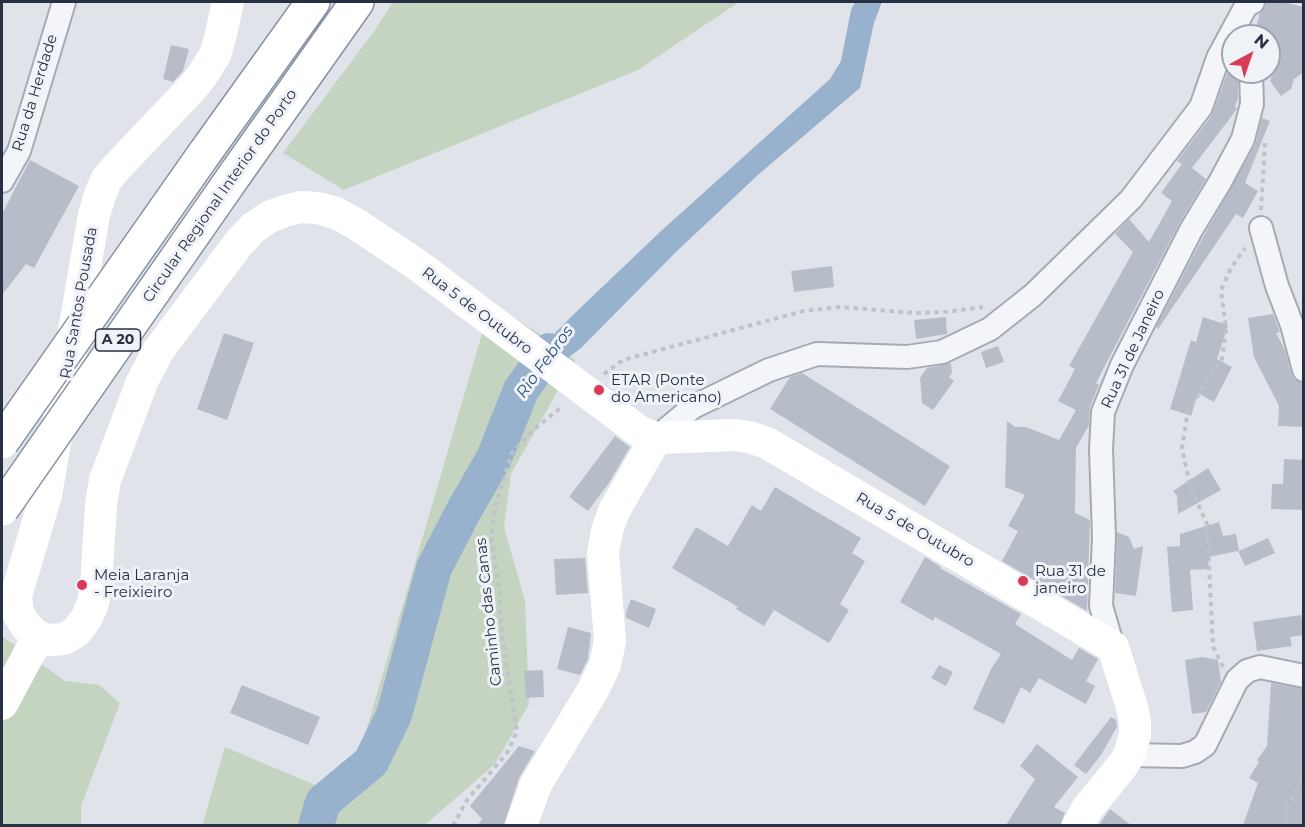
<!DOCTYPE html>
<html>
<head>
<meta charset="utf-8">
<style>
  body { margin:0 }
  #map { position:relative; width:1305px; height:827px; overflow:hidden; background:#e0e4ea; font-family:Montserrat,sans-serif }
  canvas { display:block }
  .frame { position:absolute; inset:0; border:3px solid #273143; pointer-events:none }
  .north { position:absolute; left:1221px; top:24px; width:60px; height:60px; box-sizing:border-box; background:#eff3f7; border:2px solid #9fa5af; border-radius:50%; rotate:40deg; font-size:16px; font-weight:700; line-height:24px; text-align:center; color:#273143 }
  .north::after { content:''; display:block; margin:auto; width:21px; height:27px; background:#d93a55; clip-path:polygon(50% 0,100% 100%,50% 72%,0 100%) }
</style>
</head>
<body>
<div id="map">
<canvas width="1305" height="827"></canvas>
<div class="frame"></div>
<div class="north">N</div>
</div>
<script>
const g = document.querySelector('canvas').getContext('2d');
g.lineJoin = 'round';
function fillPath(path, color) { g.fillStyle = color; g.fill(path, 'evenodd'); }
const shape = rows => new Path2D(rows.map(r => 'M' + r).join(''));
function strokePath(path, color, width, dash) { g.strokeStyle = color; g.lineWidth = width; g.lineCap = dash ? 'butt' : 'round'; g.setLineDash(dash || []); g.stroke(path); }
function label(font, color, halo, rows, align = 'center') {
  g.font = font + ' Montserrat,sans-serif'; g.lineWidth = 6; g.setLineDash([]); g.textBaseline = 'middle'; g.strokeStyle = halo; g.fillStyle = color; for (const [text, x, y, turn = 0] of rows) {
    g.save(); g.translate(x, y); g.rotate((+turn || 0) * Math.PI / 180); g.textAlign = isNaN(turn) ? turn : align; if (halo) g.strokeText(text, 0, 0); g.fillText(text, 0, 0); g.restore();
  }
}
fillPath(shape([
  [393,2,739,2,638,70,344,190,283,153,375,30],
  [491,303,554,343,575,360,511,474,504,527,525,601,529,704,495,764,425,825,202,826,225,747,320,787,350,786],
  [2,636,65,681,99,685,120,703,81,806,81,825,2,825]
]), '#c5d4c0');
fillPath(shape([
  [855,2,882,2,874,23,860,88,759,174,677,251,581,348,530,387,521,390,520,382,548,340,576,312,661,231,830,79,841,61,851,10]
]), '#98b2cd');
strokePath(shape([
  [316,826,323,802,371,762,394,715,434,568,463,512,494,458,521,390,549,351]
]), '#98b2cd', 36);
fillPath(shape([
  [1266,2,1283,2,1304,7,1304,72,1294,79,1291,89,1281,96,1270,81,1278,60,1269,55,1269,36,1254,36,1260,13,1265,8],
  [171,45,189,49,183,71,173,82,163,79],
  [1230,66,1233,67,1233,72,1238,72,1238,99,1235,106,1237,109,1192,168,1206,179,1179,224,1096,383,1099,385,1090,407,1089,425,1076,448,1075,513,1090,520,1087,611,1002,561,1018,531,1008,526,1025,495,1005,487,1007,421,1015,427,1026,427,1059,440,1076,410,1058,401,1075,369,1069,366,1133,252,1115,234,1129,219,1149,242,1172,201,1161,193,1182,164,1177,161,1212,115],
  [1262,118,1270,121,1245,183,1258,191,1243,218,1236,214,1158,329,1156,327,1203,237,1255,145],
  [30,160,79,186,34,268,26,264,2,295,2,214],
  [832,266,834,287,794,292,791,271],
  [1273,314,1280,332,1276,333,1285,350,1291,373,1294,379,1302,383,1304,387,1304,427,1278,426,1279,406,1254,357,1248,318],
  [946,317,947,334,916,339,914,320],
  [1203,317,1228,325,1217,359,1232,367,1214,402,1198,393,1191,416,1170,409,1191,340,1196,342],
  [224,333,254,343,227,420,197,409],
  [998,346,1004,362,986,368,981,352],
  [951,363,952,373,949,377,954,381,933,410,922,403,920,378,927,368],
  [802,373,950,466,925,506,770,409,790,377],
  [615,436,630,447,609,483,588,511,569,497],
  [1284,459,1304,460,1304,510,1271,509,1272,484,1283,484],
  [1208,468,1221,490,1178,514,1177,496,1173,491],
  [775,487,861,538,852,553,865,561,840,604,849,610,829,643,774,610,764,626,736,609,738,607,672,568,696,527,728,546,752,505,761,511],
  [1219,522,1223,536,1236,534,1239,551,1268,538,1275,553,1245,566,1238,551,1208,557,1209,569,1190,570,1193,610,1172,612,1167,547,1180,546,1180,534],
  [1117,532,1129,537,1134,549,1143,546,1136,596,1115,593],
  [925,557,941,567,940,568,1021,614,1015,624,1072,660,1079,648,1098,659,1086,681,1095,686,1086,704,1039,678,1030,693,1021,687,1004,724,973,709,991,669,1001,654,935,617,933,621,900,602],
  [585,558,588,593,556,595,554,559],
  [631,599,656,609,649,628,626,618,626,612],
  [1301,615,1304,635,1290,637,1292,646,1257,651,1253,622],
  [568,627,591,633,588,659,580,675,557,669],
  [1203,657,1218,660,1221,682,1206,712,1192,714,1185,660],
  [939,665,953,672,946,686,931,678],
  [543,670,544,697,526,698,524,671],
  [1271,683,1304,689,1304,825,1243,825,1258,783,1249,778,1259,762,1257,760,1267,746],
  [242,685,320,717,308,745,230,713],
  [1111,717,1116,720,1117,727,1101,755,1086,774,1074,765],
  [1037,744,1078,777,1054,807,1065,813,1060,825,1006,825,1035,779,1020,766],
  [519,746,535,751,519,778,504,825,478,825,482,819,470,806],
  [1110,809,1131,825,1099,825]
]), '#b6bdc8');
const street = shape([
  [2,181,19,151,64,2],
  [1261,228,1277,286,1292,325,1304,370],
  [656,438,693,407,769,370,817,354,907,357,942,352,990,329,1033,295,1131,199,1201,107,1218,58,1246,6,1253,2],
  [1113,647,1101,606,1104,537,1101,449,1103,412,1122,365,1191,230,1220,182,1243,139,1252,104,1251,72],
  [1129,755,1182,756,1195,752,1205,745,1237,680,1247,671,1260,667,1304,676]
]);
const highway = shape([
  [204,154,313,2],
  [236,173,357,2]
]);
strokePath(street, '#a5abb5', 26);
strokePath(highway, '#8691a2', 36);
strokePath(shape([
  [1261,210,1265,143],
  [604,374,623,360,803,311,840,307,914,313,946,312,983,307],
  [1223,667,1213,647,1207,524,1190,486,1182,448,1188,410,1222,359,1226,329,1221,290,1231,268,1245,248],
  [262,826,310,826],
  [453,826,467,800,507,753,517,731,502,635,499,588,491,537,496,503,512,453,533,430,563,406],
  [1285,826,1288,805,1304,777]
]), '#bec2c9', 4, [4.5, 4.5]);
strokePath(street, '#f3f5f8', 22);
strokePath(shape([
  [228,2,220,38,215,55,203,74,193,87,116,168,106,180,100,195,94,215,46,495,16,596,18,613,26,626,38,637,50,640,64,639,76,632,86,619,93,603,96,586,101,505,105,480,142,382,158,351,239,243,253,228,269,217,285,211,301,207,318,208,336,213,356,224,416,264,640,432,656,438,735,435,749,437,767,443,1113,647,1132,707,1135,722,1135,735,1129,755,1123,765,1087,809,1078,826],
  [2,704,38,637],
  [521,826,536,784,593,690,605,665,610,641,603,553,607,531,614,511,656,438]
]), '#fff', 32);
strokePath(highway, '#fff', 33);
const highwayBridge = shape([
  [2,442,204,154],
  [2,509,236,173]
]);
strokePath(highwayBridge, '#8691a2', 36, []);
strokePath(highwayBridge, '#fff', 33);
for (const [x, y, r, color] of [
  [599,390,6,"#d93a55"],
  [1023,581,6,"#d93a55"],
  [82,585,6,"#d93a55"]
]) { const dot = new Path2D(); dot.arc(x, y, r, 0, 2 * Math.PI); g.fillStyle = color; g.fill(dot); strokePath(dot, '#eff3f7', 2); }
for (const [x, y, w] of [
  [118,340,45]
]) { const box = new Path2D(); box.roundRect(x - w / 2, y - 11, w, 22, 4.5); g.fillStyle = '#eff3f7'; g.fill(box); strokePath(box, '#273143', 1.5); }
label('bold 14px', '#273143', null, [
  ["A 20",118,340]
]);
label('15px', '#273143', '#eff3f7', [
  ["Rua da Herdade",35,93,-73],
  ["Circular Regional Interior do Porto",220,196,-55],
  ["Rua Santos Pousada",79,303,-80],
  ["Rua 5 de Outubro",477,311,37],
  ["Rua 31 de Janeiro",1133,349,-65],
  ["Rua 5 de Outubro",915,530,30],
  ["Caminho das Canas",489,612,-96]
]);
label('15px', '#273143', '#eff3f7', [
  ["ETAR (Ponte",611,381],
  ["do Americano)",611,398],
  ["Rua 31 de",1035,572],
  ["janeiro",1035,589],
  ["Meia Laranja",94,576],
  ["- Freixieiro",94,593]
], 'left');
label('italic 16px', '#2e517a', '#eff3f7', [
  ["Rio Febros",545,362,-54]
]);
</script>
</body>
</html>
